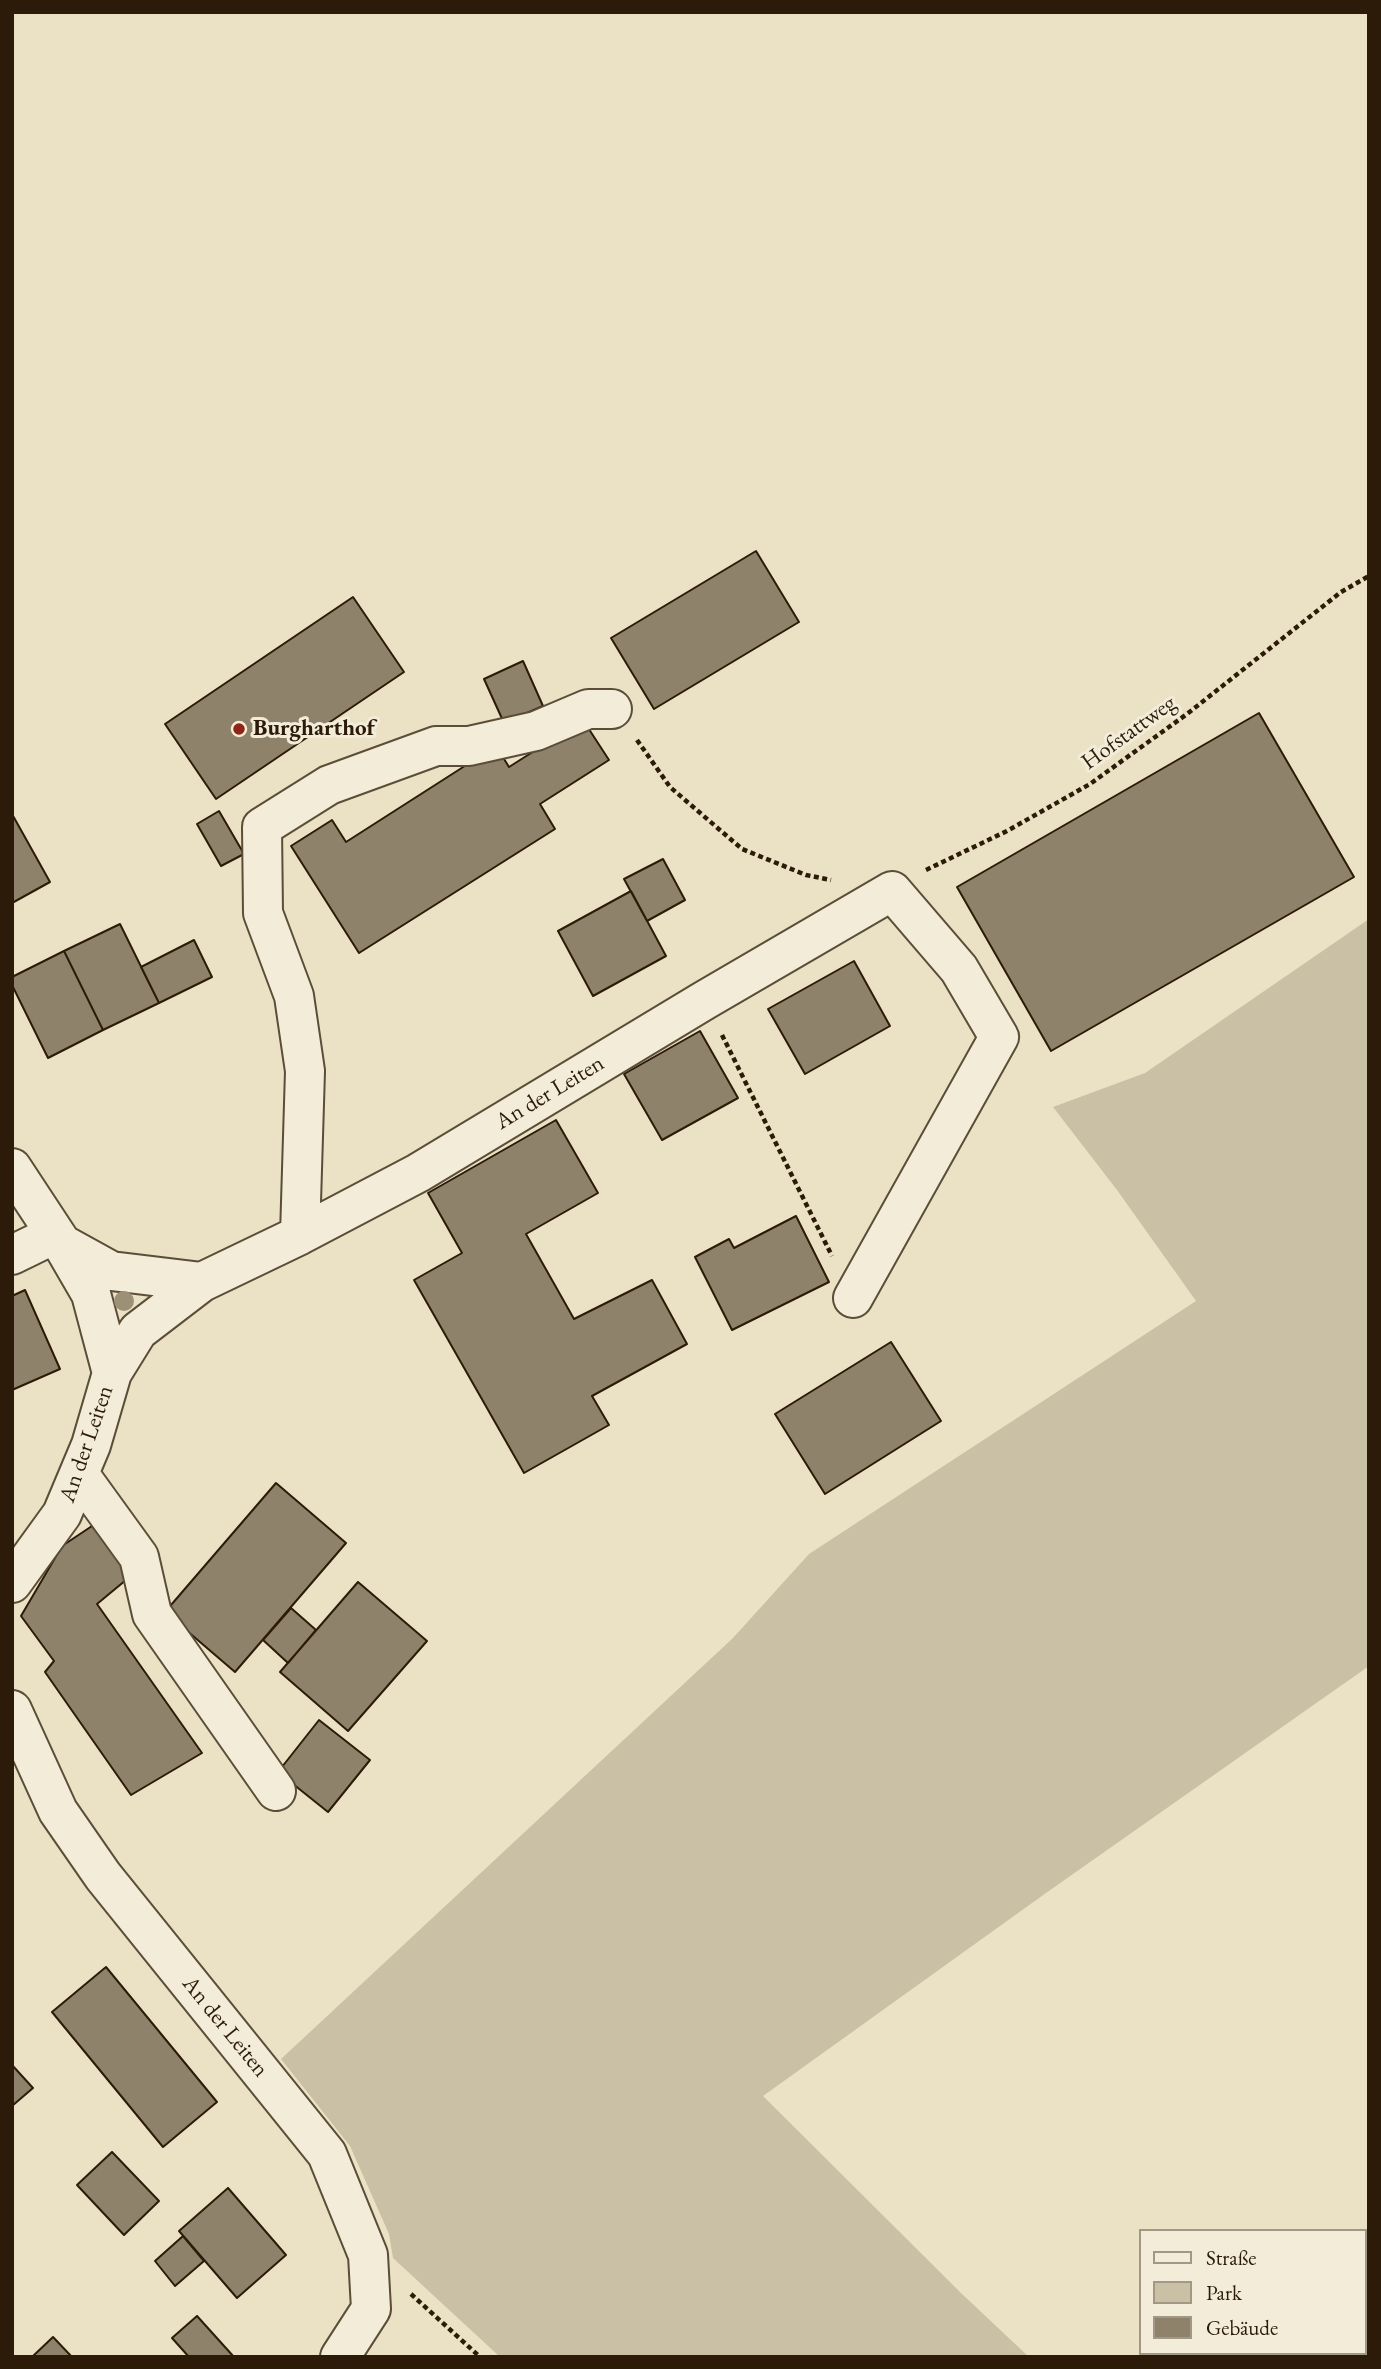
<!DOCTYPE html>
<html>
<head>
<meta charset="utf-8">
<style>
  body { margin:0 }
  #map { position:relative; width:1381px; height:2369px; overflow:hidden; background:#ebe2c5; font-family:"EB Garamond",serif }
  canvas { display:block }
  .frame { position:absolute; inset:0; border:14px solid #2b1b08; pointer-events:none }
  .legend { position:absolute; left:1139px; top:2229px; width:228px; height:126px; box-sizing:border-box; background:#f2ecd9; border:2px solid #a29885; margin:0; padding:9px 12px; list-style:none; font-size:21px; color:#2b1b08 }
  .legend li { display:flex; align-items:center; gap:14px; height:35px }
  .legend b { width:35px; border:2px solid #a29885 }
</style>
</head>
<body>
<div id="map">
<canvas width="1381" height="2369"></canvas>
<div class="frame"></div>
<ul class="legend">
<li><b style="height:9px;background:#f2ecd9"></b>Straße</li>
<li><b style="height:19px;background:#cac0a5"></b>Park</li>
<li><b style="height:19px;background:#8f826a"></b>Gebäude</li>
</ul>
</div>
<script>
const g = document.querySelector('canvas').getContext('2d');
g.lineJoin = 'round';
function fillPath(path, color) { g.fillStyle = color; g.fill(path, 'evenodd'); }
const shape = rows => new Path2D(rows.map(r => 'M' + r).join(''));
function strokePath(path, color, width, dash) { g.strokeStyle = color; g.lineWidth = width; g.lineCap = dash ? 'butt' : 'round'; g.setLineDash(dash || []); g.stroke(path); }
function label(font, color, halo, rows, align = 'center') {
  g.font = font + ' "EB Garamond",serif'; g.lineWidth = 6; g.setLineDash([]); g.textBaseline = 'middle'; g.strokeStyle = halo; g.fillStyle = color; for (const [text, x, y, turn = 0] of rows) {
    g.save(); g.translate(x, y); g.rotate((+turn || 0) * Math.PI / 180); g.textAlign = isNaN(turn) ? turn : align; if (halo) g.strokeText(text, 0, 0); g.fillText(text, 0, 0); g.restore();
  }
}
fillPath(shape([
  [1369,919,1369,1666,1046,1893,763,2096,961,2293,1029,2357,500,2357,393,2258,389,2234,350,2146,281,2059,733,1638,809,1554,1196,1301,1117,1190,1053,1107,1145,1073]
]), '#cac0a5');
const building = shape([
  [756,551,799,622,654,709,611,638,756,551],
  [353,597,404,672,216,799,165,724,353,597],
  [523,661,543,706,504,723,484,679,523,661],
  [1259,713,1354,877,1051,1051,957,887,1259,713],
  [583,720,609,760,540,804,555,829,359,953,291,846,332,820,346,842,496,746,509,767,583,720],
  [219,811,244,854,221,866,197,824,219,811],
  [12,814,50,882,12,903,12,814],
  [663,859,685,900,647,921,624,879,663,859],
  [631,891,666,956,593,996,558,931,631,891],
  [120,924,159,1003,103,1030,64,951,120,924],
  [194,940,212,977,159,1003,141,967,194,940],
  [64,951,103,1030,48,1058,12,985,12,977,64,951],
  [854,961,890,1026,805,1074,768,1009,854,961],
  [700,1031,738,1098,662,1140,624,1074,700,1031],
  [556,1120,598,1193,526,1234,574,1319,652,1280,687,1344,592,1396,609,1425,524,1473,414,1280,462,1253,428,1193,556,1120],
  [796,1216,829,1282,732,1330,695,1257,729,1239,734,1248,796,1216],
  [25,1290,60,1369,12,1390,12,1296,25,1290],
  [891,1342,941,1421,825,1494,775,1414,891,1342],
  [276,1483,346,1543,235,1672,165,1612,276,1483],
  [92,1526,132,1575,97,1604,202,1753,131,1795,45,1672,54,1661,21,1616,62,1546,92,1526],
  [358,1582,427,1641,348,1731,280,1672,358,1582],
  [291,1608,316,1630,288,1663,263,1640,291,1608],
  [319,1720,370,1760,328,1812,278,1772,319,1720],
  [106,1967,217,2102,163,2147,52,2012,106,1967],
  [12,2065,33,2088,12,2106,12,2065],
  [112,2152,159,2201,124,2235,77,2185,112,2152],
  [228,2188,286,2255,237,2298,179,2231,228,2188],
  [183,2236,204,2261,175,2286,155,2261,183,2236],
  [197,2316,234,2357,189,2357,172,2338,197,2316],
  [53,2337,72,2357,32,2357,53,2337]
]);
fillPath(building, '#8f826a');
strokePath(building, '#2b1b08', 2);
const minor = shape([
  [12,1168,62,1244,111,1271,202,1282,300,1235,418,1173,705,1000,892,891,959,969,999,1037,853,1298],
  [300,1235,305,1071,294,996,263,913,262,827,329,785,436,746,469,746,536,731,588,709,612,709],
  [62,1244,91,1294,112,1373],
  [12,1255,55,1234],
  [79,1474,139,1557,152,1614,276,1791],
  [12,1583,62,1514,91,1445,112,1373,138,1331,202,1282],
  [12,1710,58,1811,103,1876,327,2154,368,2255,371,2309,340,2357]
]);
strokePath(minor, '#5b4d37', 42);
strokePath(shape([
  [637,740,670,787,742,849,806,875,831,880],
  [926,870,1007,831,1090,784,1187,714,1341,592,1369,576],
  [722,1035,832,1256],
  [411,2294,480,2357]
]), '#2b1b08', 4.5, [5, 3.5]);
strokePath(minor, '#f2ecd9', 38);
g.fillStyle = '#9c9077';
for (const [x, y] of [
  [124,1301]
]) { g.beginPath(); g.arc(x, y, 10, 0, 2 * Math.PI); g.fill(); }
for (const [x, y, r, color] of [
  [239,729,7,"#8f2418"]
]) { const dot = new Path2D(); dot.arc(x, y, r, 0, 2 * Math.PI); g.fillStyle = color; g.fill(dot); strokePath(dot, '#f2ecd9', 2.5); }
label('bold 23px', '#2b1b08', '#f2ecd9', [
  ["Burgharthof",253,729]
], 'left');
label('23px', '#2b1b08', '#f2ecd9', [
  ["Hofstattweg",1129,733,-36],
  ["An der Leiten",550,1093,-31],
  ["An der Leiten",87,1444,-71],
  ["An der Leiten",225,2027,51]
]);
</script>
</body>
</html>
